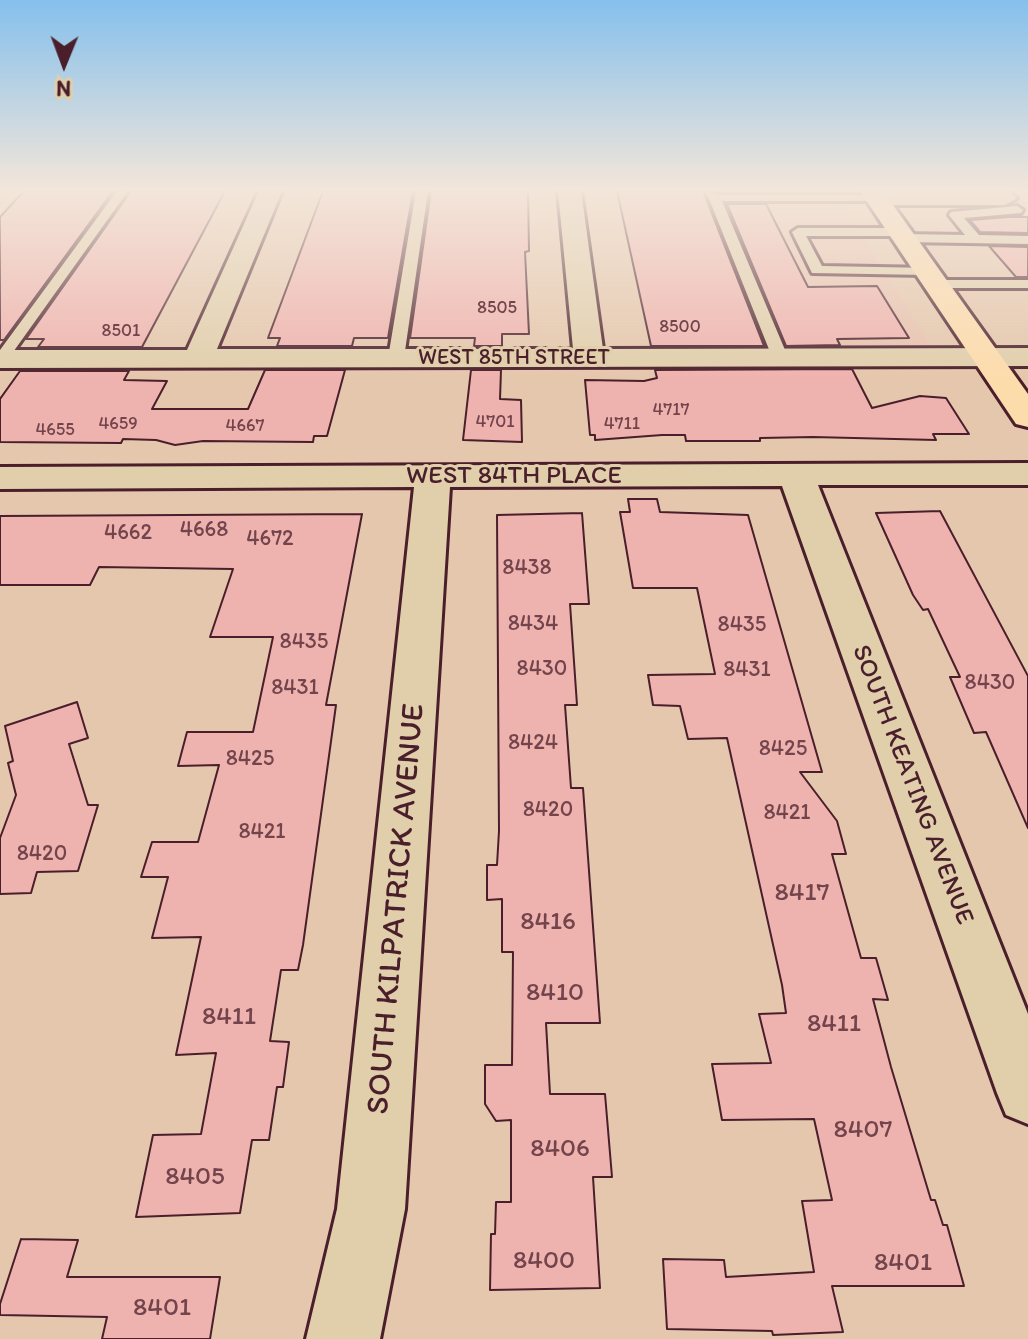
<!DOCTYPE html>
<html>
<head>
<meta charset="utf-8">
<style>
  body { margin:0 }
  #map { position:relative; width:1028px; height:1339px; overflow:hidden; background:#e5c7ad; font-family:Itim,sans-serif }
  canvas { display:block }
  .north { position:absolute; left:24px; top:24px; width:80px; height:80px; -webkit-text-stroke:6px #e1cfac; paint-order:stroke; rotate:181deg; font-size:22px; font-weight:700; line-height:32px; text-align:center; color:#4a1f2b }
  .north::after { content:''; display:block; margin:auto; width:28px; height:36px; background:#4a1f2b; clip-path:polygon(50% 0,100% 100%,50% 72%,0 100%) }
</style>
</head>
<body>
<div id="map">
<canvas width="1028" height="1339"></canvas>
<div class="north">N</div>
</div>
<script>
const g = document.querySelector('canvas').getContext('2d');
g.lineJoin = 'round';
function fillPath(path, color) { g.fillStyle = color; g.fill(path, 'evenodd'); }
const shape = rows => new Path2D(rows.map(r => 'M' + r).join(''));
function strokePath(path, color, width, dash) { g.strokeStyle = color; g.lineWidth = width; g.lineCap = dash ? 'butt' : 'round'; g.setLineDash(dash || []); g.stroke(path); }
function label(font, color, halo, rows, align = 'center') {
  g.font = font + ' Itim,sans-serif'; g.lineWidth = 6; g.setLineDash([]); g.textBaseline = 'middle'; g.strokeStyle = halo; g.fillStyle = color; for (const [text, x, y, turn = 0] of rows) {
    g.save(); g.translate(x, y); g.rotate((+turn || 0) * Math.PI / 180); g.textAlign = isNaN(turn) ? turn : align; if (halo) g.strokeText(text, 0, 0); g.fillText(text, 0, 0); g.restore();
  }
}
fillPath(shape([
  [711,191,835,191,938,358,779,360]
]), '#e8c1ae');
const building = shape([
  [24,191,113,191,4,340,0,340,0,217,24,191],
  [131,191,225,191,142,347,38,347,44,339,26,339,131,191],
  [323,191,413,191,388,338,354,338,352,346,277,346,280,338,268,338,323,191],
  [431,191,528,191,529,251,525,252,529,334,502,334,502,346,474,346,475,338,410,338,431,191],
  [617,191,703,191,764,346,651,346,617,191],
  [727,204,766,204,808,287,877,286,909,338,837,339,840,345,786,346,727,204],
  [1009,217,1028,217,1028,233,980,232,970,220,1009,217],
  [989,246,1028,247,1028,277,1016,277,989,246],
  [852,369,872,408,920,396,946,398,969,434,933,434,936,440,813,437,760,438,760,441,686,441,685,435,662,435,595,440,595,435,590,435,585,380,644,381,657,378,655,370,852,369],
  [265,370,345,370,327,436,314,436,313,442,203,441,175,445,156,440,123,439,121,443,0,442,0,399,20,371,129,371,124,380,167,381,152,409,248,409,265,370],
  [471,370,501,370,500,399,521,400,522,442,463,440,471,370],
  [628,499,657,499,660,512,748,515,822,772,800,772,837,821,846,854,832,854,861,958,876,958,888,1000,873,999,891,1067,931,1200,935,1200,943,1225,947,1225,964,1286,832,1286,843,1332,773,1335,772,1331,667,1329,663,1259,724,1260,726,1277,814,1272,802,1201,832,1200,814,1119,722,1120,712,1064,771,1063,759,1014,786,1013,782,985,727,738,688,739,680,706,653,705,648,675,715,674,697,588,633,588,620,512,630,512,628,499],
  [940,511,1028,676,1028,828,986,732,974,733,950,677,960,677,928,609,923,610,913,595,876,513,940,511],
  [582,513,589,604,570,604,577,705,565,705,571,788,583,788,600,1023,546,1023,550,1094,605,1094,612,1177,593,1177,600,1288,490,1290,491,1234,495,1234,496,1202,511,1202,511,1120,496,1121,485,1104,485,1065,512,1065,513,952,502,952,502,899,487,900,487,865,497,865,499,831,497,515,582,513],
  [362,514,326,705,336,705,303,945,298,970,281,970,270,1041,289,1042,283,1087,277,1087,269,1140,252,1140,240,1213,136,1217,153,1135,201,1134,216,1053,176,1055,201,937,152,938,168,877,141,877,152,842,198,842,219,765,178,766,187,732,253,732,273,637,210,637,233,569,99,567,90,585,0,585,0,516,362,514],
  [77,702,88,738,69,744,88,805,98,805,78,871,37,872,31,893,0,894,0,838,16,795,8,763,13,761,5,726,77,702],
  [21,1239,78,1240,67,1277,220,1277,210,1339,102,1339,107,1317,0,1315,0,1304,21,1239]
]);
fillPath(building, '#efb3af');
strokePath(building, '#4a1f2b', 2);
const lane = shape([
  [117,191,128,191,6,362,0,363,0,350,117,191],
  [416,191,428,191,404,358,396,363,388,358,416,191],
  [706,191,719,195,876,195,882,198,876,201,722,201,788,357,785,360,772,357,706,191],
  [1017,206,1023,210,1021,213,964,218,979,235,1028,236,1028,244,904,242,900,241,899,236,806,236,822,266,931,268,931,274,926,275,812,273,792,232,798,228,900,228,904,229,905,234,965,235,949,215,951,212,1017,206],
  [1028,280,1028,288,936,288,929,284,936,280,1028,280]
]);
const street = shape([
  [259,191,282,191,217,349,573,349,558,191,581,191,603,349,1028,348,1028,366,0,368,0,350,187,350,259,191],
  [874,191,1007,191,1017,198,1005,205,876,205,864,198,874,191],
  [1028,463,1028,485,818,485,1028,1014,1028,1124,1006,1115,997,1093,782,486,450,487,405,1209,380,1339,306,1339,337,1209,414,487,0,489,0,467,1028,463]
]);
const primary = shape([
  [860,191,883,191,1028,394,1028,427,1016,424,860,191]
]);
strokePath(lane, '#4a1f2b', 6);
strokePath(street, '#4a1f2b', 6);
strokePath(primary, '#4a1f2b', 6);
fillPath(lane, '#e1cfac');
fillPath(street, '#e1cfac');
fillPath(primary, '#fddcac');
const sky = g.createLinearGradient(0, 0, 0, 379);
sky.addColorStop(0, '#85c0ec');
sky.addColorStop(0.5, '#f3e6da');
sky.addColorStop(1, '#f3e6da00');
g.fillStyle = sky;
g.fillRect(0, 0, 1028, 379);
label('18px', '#73444c', null, [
  ["8505",497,308],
  ["8500",680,327],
  ["8501",121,331],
  ["4717",671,410],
  ["4701",495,422],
  ["4659",118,424],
  ["4711",622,424],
  ["4667",245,426],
  ["4655",55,430]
]);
label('22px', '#4a1f2b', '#e1cfac', [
  ["WEST 85TH STREET",514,358]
]);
label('22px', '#73444c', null, [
  ["4668",204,530],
  ["4662",128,533],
  ["4672",270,539],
  ["8438",527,568],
  ["8434",533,624],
  ["8435",742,625],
  ["8435",304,642],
  ["8430",542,669],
  ["8431",747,670],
  ["8430",990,683],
  ["8431",295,688],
  ["8424",533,743],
  ["8425",783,749],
  ["8425",250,759],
  ["8420",548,810],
  ["8421",787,813],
  ["8421",262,832],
  ["8420",42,854]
]);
label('26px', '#4a1f2b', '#e1cfac', [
  ["WEST 84TH PLACE",514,476],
  ["SOUTH KEATING AVENUE",912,785,69]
]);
label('26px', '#73444c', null, [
  ["8417",802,893],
  ["8416",548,922],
  ["8410",555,993],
  ["8411",229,1017],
  ["8411",834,1024],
  ["8407",863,1130],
  ["8406",560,1149],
  ["8405",195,1177],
  ["8400",544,1261],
  ["8401",903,1263],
  ["8401",162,1308]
]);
label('32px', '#4a1f2b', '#e1cfac', [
  ["SOUTH KILPATRICK AVENUE",397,909,-85]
]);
</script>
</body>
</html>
